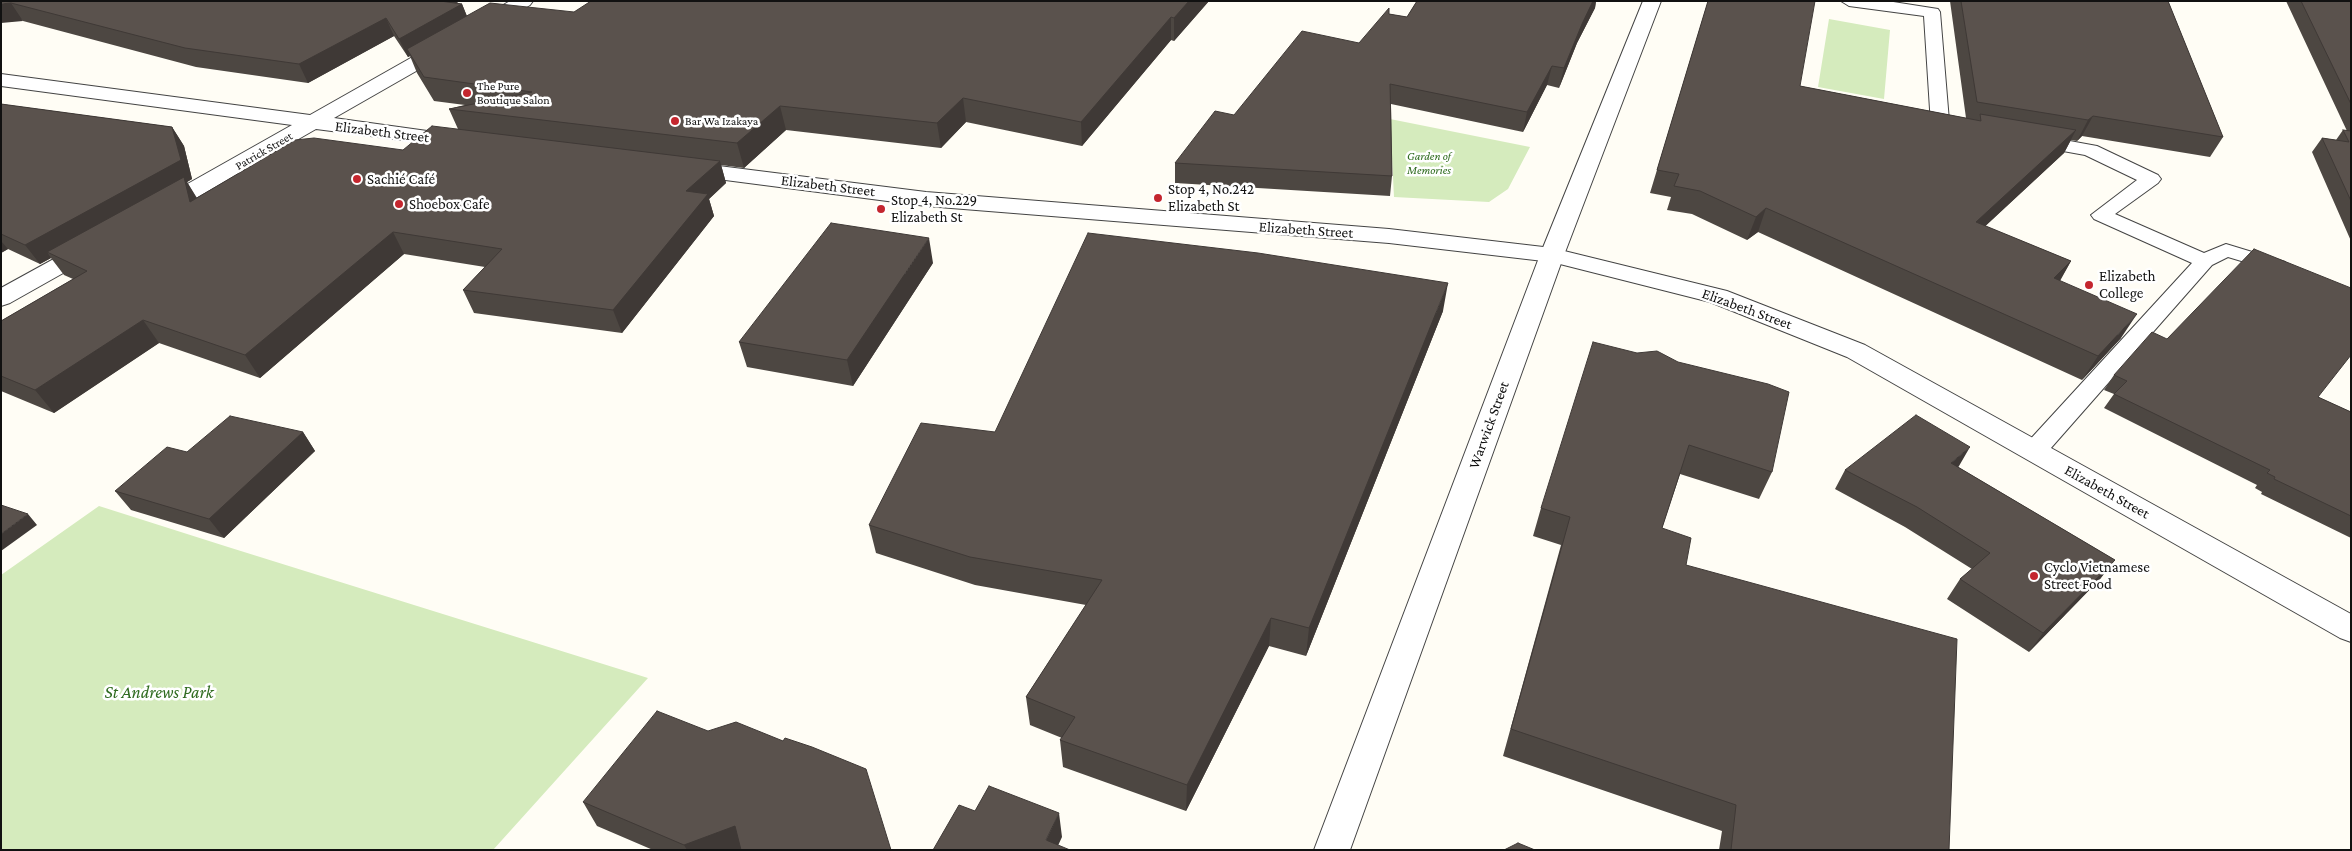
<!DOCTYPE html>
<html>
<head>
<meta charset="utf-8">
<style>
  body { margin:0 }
  #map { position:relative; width:2352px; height:851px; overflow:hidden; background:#fffdf5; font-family:"Crimson Pro",serif }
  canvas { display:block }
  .frame { position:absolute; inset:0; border:2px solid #111; pointer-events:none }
</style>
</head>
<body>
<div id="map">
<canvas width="2352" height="851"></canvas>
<div class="frame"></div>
</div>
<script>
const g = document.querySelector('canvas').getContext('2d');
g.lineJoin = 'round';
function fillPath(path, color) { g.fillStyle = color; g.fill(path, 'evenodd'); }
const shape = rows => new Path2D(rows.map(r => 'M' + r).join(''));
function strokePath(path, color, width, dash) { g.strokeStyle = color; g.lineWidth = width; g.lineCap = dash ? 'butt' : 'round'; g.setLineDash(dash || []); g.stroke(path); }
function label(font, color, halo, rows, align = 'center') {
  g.font = font + ' "Crimson Pro",serif'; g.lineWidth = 5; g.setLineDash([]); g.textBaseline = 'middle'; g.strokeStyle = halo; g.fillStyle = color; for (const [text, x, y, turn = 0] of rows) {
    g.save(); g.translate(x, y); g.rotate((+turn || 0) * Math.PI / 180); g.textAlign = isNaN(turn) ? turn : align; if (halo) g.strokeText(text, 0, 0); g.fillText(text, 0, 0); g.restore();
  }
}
fillPath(shape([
  [1829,19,1890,30,1884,99,1818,87],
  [1390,119,1530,147,1508,189,1489,202,1394,197],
  [99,506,228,547,648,678,493,850,1,850,1,575]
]), '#d5ebbd');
const service = shape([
  [1841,1,1887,1,1938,9,1940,12,1949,121,1965,124,1968,128,1965,132,1959,133,1940,130,1934,129,1931,125,1924,16,1849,6,1841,1],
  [2037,135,2097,146,2158,175,2161,179,2158,183,2115,214,2204,253,2226,244,2285,262,2288,266,2285,270,2278,272,2228,257,2212,265,2043,457,2034,460,2025,457,2022,451,2025,445,2192,263,2094,219,2091,215,2137,180,2085,155,2030,145,2028,141,2030,137,2037,135]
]);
const minor = shape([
  [510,1,533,1,530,5,492,28,485,30,478,28,476,24,478,20,510,1],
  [446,40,453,42,456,46,453,50,334,118,456,135,464,136,467,141,464,146,456,147,316,129,168,214,160,216,152,214,149,209,152,204,292,125,1,86,1,74,310,115,439,42,446,40],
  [687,162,926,192,1389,229,1552,248,1727,291,1865,345,2351,614,2351,642,2340,638,1847,357,1710,302,1552,262,1389,243,926,206,679,174,676,169,679,164,687,162],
  [89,242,97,244,101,249,97,254,10,303,1,306,1,288,81,244,89,242]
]);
const tertiary = shape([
  [1643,1,1661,1,1564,255,1350,850,1314,850,1540,255,1643,1]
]);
strokePath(service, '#444', 2);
strokePath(minor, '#444', 2);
strokePath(tertiary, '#444', 2);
fillPath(service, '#fff');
fillPath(minor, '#fff');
fillPath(tertiary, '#fff');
fillPath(shape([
  [1,1,460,1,456,3,462,4,467,16,574,12,1209,1,1174,41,1171,40,1082,146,966,122,941,148,786,130,744,168,721,165,726,183,709,199,714,216,622,333,474,313,463,290,485,267,404,254,260,378,159,343,54,413,1,391,1,321,73,279,64,275,51,258,40,264,8,249,1,253,1,104,172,127,184,146,192,179,187,182,197,198,403,150,458,129,449,109,465,105,434,101,417,73,410,56,408,57,394,36,308,83,196,67,23,21],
  [1417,1,1596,1,1595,8,1577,43,1559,88,1547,85,1523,132,1391,104,1392,176,1390,196,1175,183,1175,163,1234,115,1359,43,1389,14,1407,17],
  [1708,1,1800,86,1966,118,1950,1,2168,1,2223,137,2210,157,2082,136,2077,141,2071,140,2064,153,1985,226,2071,261,2060,281,2121,338,2082,380,1758,232,1747,240,1692,214,1667,210,1671,197,1650,193],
  [2286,1,2351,1,2351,241,2312,152,2322,138,2336,140,2343,130,2347,131],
  [933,263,853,386,747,367,739,342],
  [1443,311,1306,656,1269,646,1186,811,1063,767,1060,740,1062,738,1030,725,1026,697,1086,605,975,585,876,553,869,525,995,432],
  [2167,339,2318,397,2351,412,2351,538,2261,494,2262,492,2255,488,2257,485,2104,408,2114,394,2104,390,2114,375],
  [1637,353,1772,472,1759,499,1680,474,1662,528,1686,565,1949,850,1719,850,1722,831,1503,756,1561,545,1533,536,1541,508],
  [303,432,315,451,224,538,131,510,115,491],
  [1959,466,1958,467,2115,560,2100,579,2029,652,1947,599,1960,579,1972,569,1905,527,1835,489,1845,470],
  [583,802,891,850,653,850,597,826]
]), '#4d4742');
fillPath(shape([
  [424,1,460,1,431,18],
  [1189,1,1209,1,1174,41,1174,18],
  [1593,1,1596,1,1595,8,1577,43,1559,88,1564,68,1582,24],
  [11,3,23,21,1,23,1,4],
  [462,4,469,22,407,49,410,56,408,57,399,39],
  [1171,17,1171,40,1082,146,1081,122],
  [386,18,394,36,308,83,299,64],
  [1552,66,1547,85,1523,132,1527,112],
  [963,98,966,122,941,148,937,123],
  [780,106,786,130,744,168,737,143],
  [2093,116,2082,136,2077,141,2088,120],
  [172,127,184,146,192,179,187,182,197,199,204,225,47,252,51,258,40,264,25,245],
  [2076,130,2064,153,1964,246,1976,222],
  [720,161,726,183,709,199,714,216,622,333,613,310,686,191],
  [1766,208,1758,232,1747,240,1756,217],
  [393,232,404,254,260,378,245,355],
  [929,238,933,263,853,386,847,360],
  [1,241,8,249,1,253],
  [2071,261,2057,285,2054,278],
  [1448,283,1443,311,1306,656,1309,628],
  [2137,314,2121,338,2082,380,2098,356],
  [143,320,159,343,54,413,35,390],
  [303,432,315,451,224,538,209,519],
  [1970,447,1959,466,1940,482,1951,463],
  [28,514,37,525,1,551,1,534],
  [2115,560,2100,579,2029,652,2043,633],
  [1271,618,1269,646,1186,811,1187,785],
  [1059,813,1062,837,1056,850,1046,840],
  [735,826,745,850,687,850,684,845]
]), '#3f3936');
const building = shape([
  [1,1,440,1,462,4,399,39,386,18,299,64,185,48,11,3,1,4,1,1],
  [591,1,1189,1,1174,18,1171,17,1081,122,963,98,937,123,780,106,737,143,449,109,532,92,424,77,407,49,490,3,574,12,591,1],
  [1417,1,1593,1,1582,24,1564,68,1552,66,1527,112,1390,84,1392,176,1175,163,1215,111,1234,115,1302,31,1359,43,1389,8,1389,14,1407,17,1417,1],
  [1708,1,1815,1,1800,86,1981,121,1980,114,2076,130,1976,222,2071,261,2054,278,2137,314,2098,356,1766,208,1756,217,1700,191,1674,186,1679,174,1657,170,1708,1],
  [1961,1,2168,1,2223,137,2093,116,2088,120,1977,102,1961,1],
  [2301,1,2351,1,2351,104,2301,1],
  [1,104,172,127,181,160,25,245,1,234,1,104],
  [432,126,720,161,686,191,708,194,613,310,463,290,502,249,393,232,245,355,143,320,35,390,1,376,1,321,87,271,47,252,184,177,190,202,295,140,314,138,403,150,432,126],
  [2343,130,2351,131,2351,201,2322,138,2349,142,2343,130],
  [831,223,929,238,847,360,739,342,831,223],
  [1088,233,1258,253,1448,283,1309,628,1271,618,1187,785,1060,740,1075,717,1026,697,1102,580,970,557,869,525,921,423,995,432,1088,233],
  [2254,249,2351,288,2351,355,2318,397,2351,412,2351,516,2274,479,2275,477,2267,473,2270,470,2114,394,2127,381,2114,375,2152,332,2167,339,2254,249],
  [1593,342,1637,353,1657,351,1678,362,1768,384,1789,392,1772,472,1689,445,1662,528,1691,538,1686,565,1957,639,1949,850,1731,850,1736,805,1511,729,1570,517,1541,508,1593,342],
  [1916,415,1970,447,1951,463,2115,560,2043,633,1960,579,1990,553,1917,507,1845,470,1916,415],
  [230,416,303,432,209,519,115,491,167,447,187,452,230,416],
  [1,505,28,514,1,534,1,505],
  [657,711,708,731,736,722,783,741,785,738,812,747,866,769,891,850,741,850,735,826,684,845,583,802,657,711],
  [989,786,1059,813,1046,840,1070,850,933,850,959,805,975,811,989,786],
  [1518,843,1535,850,1504,850,1518,843]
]);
fillPath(building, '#5a524d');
strokePath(building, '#3f3936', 1);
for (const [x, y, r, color] of [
  [467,93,5,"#c4262e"],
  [675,121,5,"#c4262e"],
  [357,179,5,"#c4262e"],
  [1158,198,5,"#c4262e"],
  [399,204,5,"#c4262e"],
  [881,209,5,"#c4262e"],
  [2089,285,5,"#c4262e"],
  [2034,576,5,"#c4262e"]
]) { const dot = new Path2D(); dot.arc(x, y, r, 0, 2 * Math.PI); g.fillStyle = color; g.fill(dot); strokePath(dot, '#fff', 2); }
label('12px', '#111', '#fff', [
  ["The Pure",477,86],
  ["Boutique Salon",477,100],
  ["Bar Wa Izakaya",685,121]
], 'left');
label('12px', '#111', '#fff', [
  ["Patrick Street",264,151,-30]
]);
label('italic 12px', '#2f6b1f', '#fff', [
  ["Garden of",1429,156],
  ["Memories",1429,170]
]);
label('15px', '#111', '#fff', [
  ["Elizabeth Street",382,132,7],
  ["Elizabeth Street",828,186,7],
  ["Elizabeth Street",1306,230,4],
  ["Elizabeth Street",1747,309,20],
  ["Warwick Street",1489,425,-70],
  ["Elizabeth Street",2107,492,29]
]);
label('15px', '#111', '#fff', [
  ["Sachié Café",367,179],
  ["Stop 4, No.242",1168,189],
  ["Elizabeth St",1168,206],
  ["Stop 4, No.229",891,200],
  ["Elizabeth St",891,217],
  ["Shoebox Cafe",409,204],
  ["Elizabeth",2099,276],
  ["College",2099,293],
  ["Cyclo Vietnamese",2044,567],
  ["Street Food",2044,584]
], 'left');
label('italic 18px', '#2f6b1f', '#fff', [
  ["St Andrews Park",159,692]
]);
</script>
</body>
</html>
